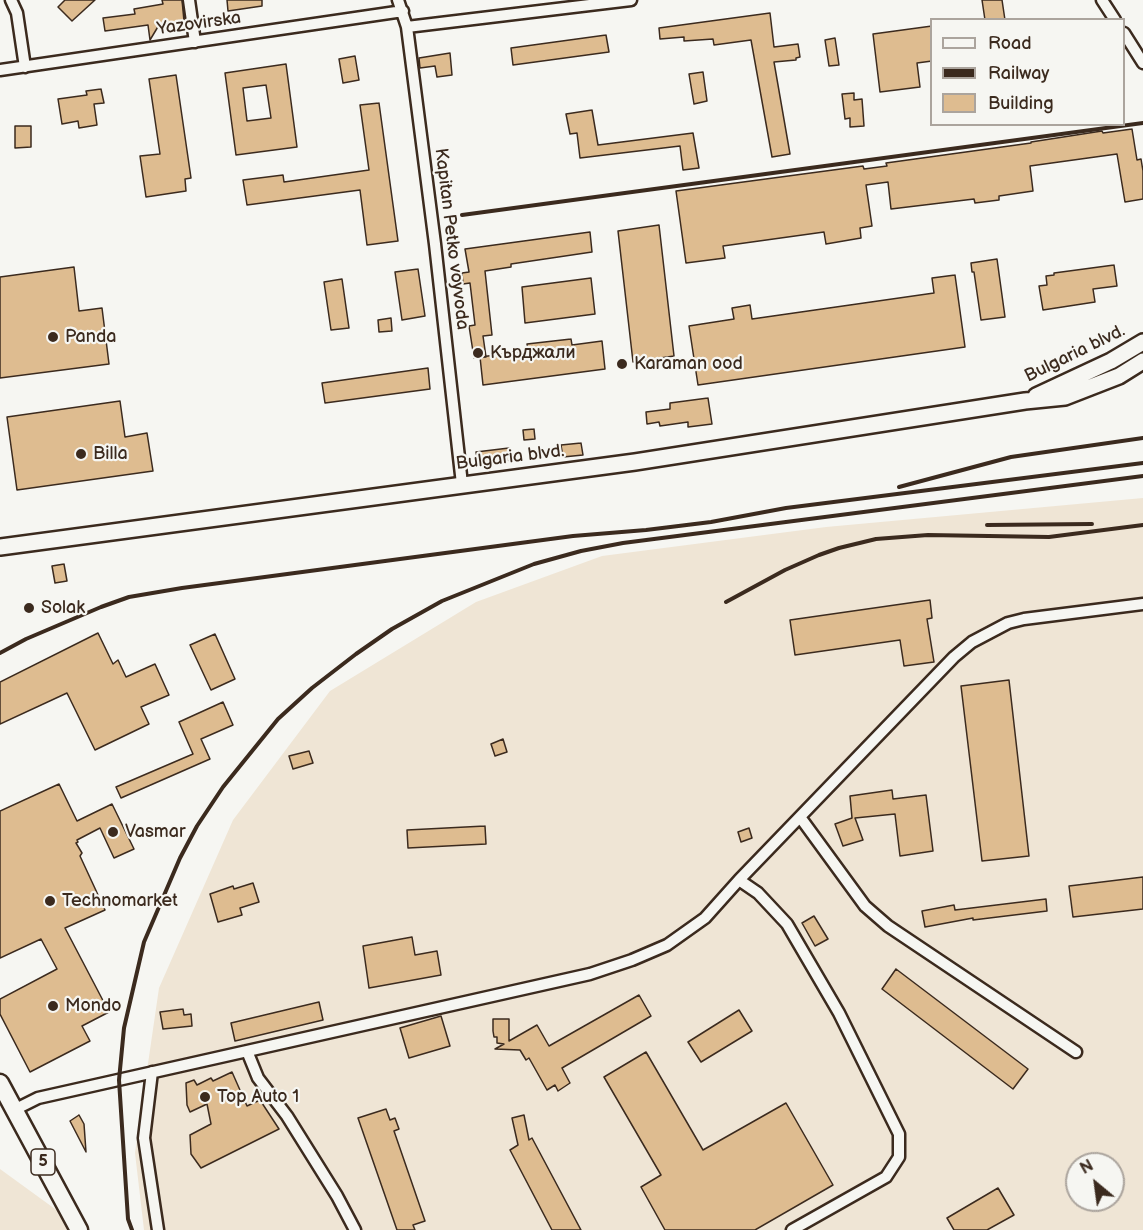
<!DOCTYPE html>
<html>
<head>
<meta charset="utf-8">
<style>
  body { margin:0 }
  #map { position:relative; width:1143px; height:1230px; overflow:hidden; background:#f6f6f2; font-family:"Balsamiq Sans",sans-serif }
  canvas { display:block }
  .legend { position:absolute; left:930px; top:18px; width:195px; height:108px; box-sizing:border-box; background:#f6f6f2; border:2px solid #aba49d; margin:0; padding:8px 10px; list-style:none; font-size:18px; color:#3b2a1e }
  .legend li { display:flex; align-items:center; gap:12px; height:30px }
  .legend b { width:30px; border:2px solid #aba49d }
  .north { position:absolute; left:1065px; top:1152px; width:60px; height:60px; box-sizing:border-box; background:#f6f6f2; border:2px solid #aba49d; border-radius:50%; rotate:331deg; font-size:16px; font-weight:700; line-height:24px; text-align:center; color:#3b2a1e }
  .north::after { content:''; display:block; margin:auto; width:21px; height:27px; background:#3b2a1e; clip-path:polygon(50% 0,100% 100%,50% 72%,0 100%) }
</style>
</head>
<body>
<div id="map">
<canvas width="1143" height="1230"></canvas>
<ul class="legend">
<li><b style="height:8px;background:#f6f6f2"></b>Road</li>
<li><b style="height:8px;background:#3b2a1e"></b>Railway</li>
<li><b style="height:16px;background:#debc90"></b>Building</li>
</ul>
<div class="north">N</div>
</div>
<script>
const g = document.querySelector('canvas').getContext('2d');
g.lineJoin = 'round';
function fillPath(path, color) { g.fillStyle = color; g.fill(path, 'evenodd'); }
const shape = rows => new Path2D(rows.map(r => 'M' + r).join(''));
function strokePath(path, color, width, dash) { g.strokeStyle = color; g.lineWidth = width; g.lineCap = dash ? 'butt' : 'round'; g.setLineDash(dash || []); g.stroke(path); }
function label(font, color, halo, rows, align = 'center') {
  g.font = font + ' "Balsamiq Sans",sans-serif'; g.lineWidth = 4.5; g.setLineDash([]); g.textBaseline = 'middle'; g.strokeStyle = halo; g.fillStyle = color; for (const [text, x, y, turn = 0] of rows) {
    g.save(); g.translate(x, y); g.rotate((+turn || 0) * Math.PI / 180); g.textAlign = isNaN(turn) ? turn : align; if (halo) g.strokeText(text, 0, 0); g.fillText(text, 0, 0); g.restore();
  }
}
fillPath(shape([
  [1143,498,1143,1230,144,1230,135,1153,159,988,233,820,330,691,476,602,602,556,826,527],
  [1077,1164,1113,1164,1113,1200,1077,1200],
  [0,1169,84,1230,0,1230]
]), '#efe5d5');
const building = shape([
  [65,0,95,0,72,21,58,7,65,0],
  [162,0,182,0,184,21,159,25,150,40,148,25,105,31,103,18,135,14,134,9,163,4,162,0],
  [227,0,262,0,262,6,228,11,227,0],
  [982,0,1002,0,1005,20,985,20,982,0],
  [770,13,774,47,798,44,800,57,796,58,796,60,774,62,790,154,772,157,751,40,714,45,713,39,684,41,684,37,660,39,659,28,770,13],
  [932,26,932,61,917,63,920,87,880,92,873,34,932,26],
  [606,35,609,52,513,65,511,48,606,35],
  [835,38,839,65,829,66,825,40,835,38],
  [450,53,452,75,437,77,435,66,420,68,419,58,450,53],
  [355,56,359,80,343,83,339,59,355,56],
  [286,64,297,147,236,155,225,73,286,64],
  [266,85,271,118,247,121,243,88,266,85],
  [703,72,707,101,694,104,689,74,703,72],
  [176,75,191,178,185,179,186,191,146,197,140,156,160,154,149,79,176,75],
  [101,89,104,103,94,104,97,125,79,128,78,121,62,124,58,99,87,95,86,91,101,89],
  [854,93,854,100,862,99,864,126,850,127,850,118,845,119,842,94,854,93],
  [379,103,398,241,367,245,360,190,247,205,243,180,283,175,284,182,369,170,360,105,379,103],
  [592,110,598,145,693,133,699,168,683,170,680,146,580,158,577,133,570,134,566,114,592,110],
  [15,126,31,126,31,147,15,148,15,126],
  [1132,129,1137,160,1141,159,1143,171,1143,199,1125,202,1117,154,1030,166,1033,191,999,196,999,200,975,203,974,199,891,209,888,182,866,185,872,226,860,228,861,238,826,244,824,232,723,246,725,258,686,263,676,191,863,166,864,169,887,166,886,163,1031,143,1031,142,1102,131,1103,133,1132,129],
  [659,225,674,356,633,362,618,231,659,225],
  [590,232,592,252,511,264,511,267,485,271,492,335,483,336,486,357,474,358,469,326,475,325,470,283,463,284,462,273,469,272,465,249,590,232],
  [997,259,1005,317,981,320,974,272,972,272,971,263,997,259],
  [1114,265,1117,286,1093,289,1095,302,1043,310,1039,286,1047,285,1046,276,1054,275,1054,273,1114,265],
  [74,267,79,311,102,308,109,364,0,378,0,277,74,267],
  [418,269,425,316,402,320,395,272,418,269],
  [955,275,965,347,698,385,689,326,734,319,732,308,750,305,752,319,934,293,932,278,955,275],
  [591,278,595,314,525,323,522,287,591,278],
  [342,279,349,328,331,330,324,282,342,279],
  [391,318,392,331,379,332,378,320,391,318],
  [571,339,572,345,602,341,605,369,483,385,480,357,528,351,527,344,571,339],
  [428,368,430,389,325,403,322,383,428,368],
  [708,398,712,424,688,427,688,422,660,426,659,422,647,424,646,412,670,409,670,403,708,398],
  [120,401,125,437,147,433,153,471,17,490,7,417,120,401],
  [534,429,535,439,524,440,523,430,534,429],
  [581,443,583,455,563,457,561,445,581,443],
  [509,448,511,460,478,465,476,452,509,448],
  [64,564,67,581,55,583,52,566,64,564],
  [930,600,932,618,927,619,934,662,904,666,900,640,795,655,790,620,930,600],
  [98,633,113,664,118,660,126,677,155,664,169,695,141,707,149,724,95,750,67,693,0,724,0,682,98,633],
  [215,634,235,679,211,690,190,645,215,634],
  [1009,680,1029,856,982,861,961,686,1009,680],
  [223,702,233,725,201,739,210,759,121,798,116,787,193,754,179,722,223,702],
  [503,739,507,752,495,756,491,744,503,739],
  [309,751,313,763,293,769,289,756,309,751],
  [59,784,77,821,112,804,134,849,114,858,100,828,77,840,78,842,76,843,82,853,80,856,105,910,65,928,109,1012,82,1026,90,1041,30,1072,0,1014,0,999,57,969,41,939,0,958,0,811,59,784],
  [892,790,893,799,926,795,933,851,900,856,895,814,855,818,863,840,843,846,835,824,852,818,850,796,892,790],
  [485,826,486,844,408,848,407,830,485,826],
  [749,828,752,838,741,842,738,832,749,828],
  [1143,877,1143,909,1073,917,1069,886,1143,877],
  [253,883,259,902,240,908,242,915,218,922,210,894,233,886,234,889,253,883],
  [1046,899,1047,911,973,920,973,918,925,927,922,911,954,905,955,910,1046,899],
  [814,916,828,939,815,946,802,923,814,916],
  [412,937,415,955,437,951,441,975,369,988,363,946,412,937],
  [896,969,1028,1069,1013,1089,882,989,896,969],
  [639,995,651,1016,562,1068,570,1083,558,1091,555,1085,547,1090,529,1058,526,1060,520,1050,495,1049,504,1044,497,1043,497,1037,494,1037,493,1031,493,1019,509,1019,509,1041,537,1025,549,1046,639,995],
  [319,1002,323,1020,235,1041,231,1023,319,1002],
  [183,1009,184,1015,191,1014,192,1026,163,1029,160,1012,183,1009],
  [739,1010,752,1031,701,1062,688,1042,739,1010],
  [441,1016,450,1046,409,1058,400,1028,441,1016],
  [646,1052,703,1150,786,1103,833,1185,755,1230,665,1230,641,1187,661,1175,604,1077,646,1052],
  [232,1072,247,1106,260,1100,279,1129,201,1168,191,1154,190,1135,211,1124,207,1104,190,1112,187,1105,186,1083,194,1080,197,1085,211,1078,213,1081,232,1072],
  [386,1109,390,1120,395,1118,399,1129,394,1131,425,1221,413,1225,415,1230,397,1230,358,1118,386,1109],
  [79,1115,84,1124,86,1152,70,1121,79,1115],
  [524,1115,529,1140,532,1138,581,1230,552,1230,510,1150,518,1145,512,1118,524,1115],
  [998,1188,1014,1215,987,1230,954,1230,947,1218,998,1188]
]);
fillPath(building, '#debc90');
strokePath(building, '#3b2a1e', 1.5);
const street = shape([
  [11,0,17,13,25,67],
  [189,0,195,42],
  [398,0,407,27,435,244,462,484],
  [1102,0,1115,20],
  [407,27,631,0],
  [1124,33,1143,63],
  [0,70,403,11],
  [800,817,865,906,888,926,1076,1052],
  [739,880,758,893,787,924,839,1013,899,1134,899,1157,886,1177,792,1230],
  [247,1051,258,1078,287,1116,337,1196,355,1230],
  [152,1072,144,1138,158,1230],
  [14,1110,38,1098,590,974,632,960,667,945,705,918,739,880,954,657,972,642,1008,623,1024,619,1143,604]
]);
const secondary = shape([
  [1036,396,1111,361,1143,342],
  [0,547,635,462,1025,401,1065,397,1119,376,1143,361]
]);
const primary = shape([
  [0,1083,79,1230]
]);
strokePath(street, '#3b2a1e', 15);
strokePath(secondary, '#3b2a1e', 20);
strokePath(primary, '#3b2a1e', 21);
strokePath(street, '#f6f6f2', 10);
strokePath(secondary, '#f6f6f2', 15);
strokePath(primary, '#f6f6f2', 16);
strokePath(shape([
  [462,215,1143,123],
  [899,487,1011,457,1143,438],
  [987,525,1092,524],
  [726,602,785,570,819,555,839,548,876,539,928,535,1049,537,1143,525],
  [0,653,26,639,101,607,129,597,182,588,573,536,646,530,711,522,786,508,1143,463],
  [132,1230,128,1219,119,1080,124,1028,144,942,180,858,197,826,223,787,278,719,312,688,356,654,392,629,442,601,534,564,581,551,623,543,1143,476]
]), '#3b2a1e', 4);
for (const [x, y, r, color] of [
  [53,337,6,"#3b2a1e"],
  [478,353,6,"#3b2a1e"],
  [622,364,6,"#3b2a1e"],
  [81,454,6,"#3b2a1e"],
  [29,608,6,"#3b2a1e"],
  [113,832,6,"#3b2a1e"],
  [50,901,6,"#3b2a1e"],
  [53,1006,6,"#3b2a1e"],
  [205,1097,6,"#3b2a1e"]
]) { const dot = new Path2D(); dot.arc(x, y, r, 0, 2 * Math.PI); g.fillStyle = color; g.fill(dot); strokePath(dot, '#f6f6f2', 2); }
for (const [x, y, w] of [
  [43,1162,24]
]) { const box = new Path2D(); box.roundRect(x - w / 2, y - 13, w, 26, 4.5); g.fillStyle = '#f6f6f2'; g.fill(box); strokePath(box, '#3b2a1e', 1.5); }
label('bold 16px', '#3b2a1e', null, [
  ["5",43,1162]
]);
label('18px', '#3b2a1e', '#f6f6f2', [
  ["Yazovirska",199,24,-8],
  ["Kapitan Petko voyvoda",451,239,83],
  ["Bulgaria blvd.",1075,354,-26],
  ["Bulgaria blvd.",510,458,-7]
]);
label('18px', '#3b2a1e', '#f6f6f2', [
  ["Panda",65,337],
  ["Кърджали",490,353],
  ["Karaman ood",634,364],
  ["Billa",93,454],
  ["Solak",41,608],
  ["Vasmar",125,832],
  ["Technomarket",62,901],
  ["Mondo",65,1006],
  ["Top Auto 1",217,1097]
], 'left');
</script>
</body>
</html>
